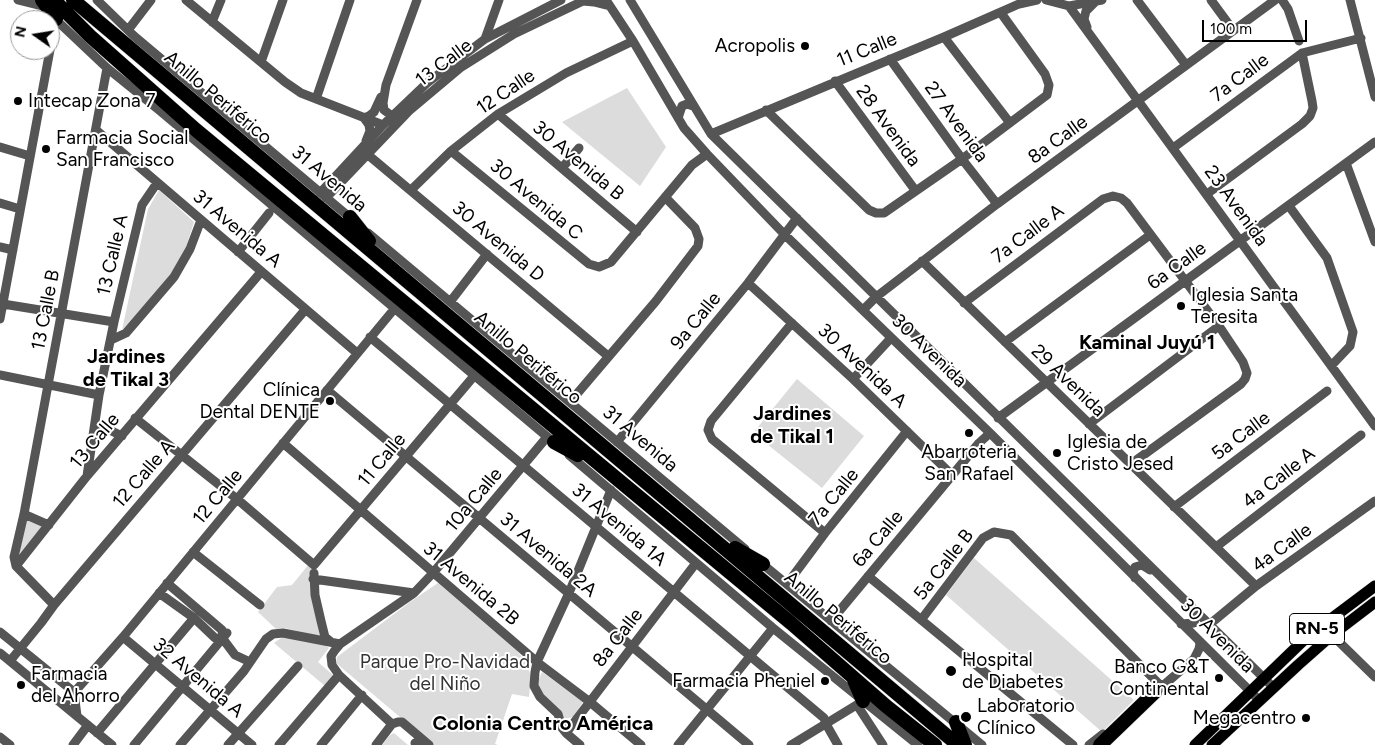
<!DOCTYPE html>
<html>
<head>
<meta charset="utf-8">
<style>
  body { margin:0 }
  #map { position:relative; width:1375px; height:745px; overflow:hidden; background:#fff; font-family:Figtree,sans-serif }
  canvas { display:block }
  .north { position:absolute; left:10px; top:10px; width:50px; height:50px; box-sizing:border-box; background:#fff; border:1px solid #999; border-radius:50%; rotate:283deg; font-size:14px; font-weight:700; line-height:20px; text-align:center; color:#000 }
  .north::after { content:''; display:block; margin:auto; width:18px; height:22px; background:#000; clip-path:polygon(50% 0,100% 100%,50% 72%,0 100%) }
  .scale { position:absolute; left:1202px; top:20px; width:105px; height:22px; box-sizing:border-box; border:2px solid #000; border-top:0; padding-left:6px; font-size:15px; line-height:18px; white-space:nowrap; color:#000; -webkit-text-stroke:4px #fff; paint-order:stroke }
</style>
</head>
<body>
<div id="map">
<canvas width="1375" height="745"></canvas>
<div class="north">N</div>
<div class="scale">100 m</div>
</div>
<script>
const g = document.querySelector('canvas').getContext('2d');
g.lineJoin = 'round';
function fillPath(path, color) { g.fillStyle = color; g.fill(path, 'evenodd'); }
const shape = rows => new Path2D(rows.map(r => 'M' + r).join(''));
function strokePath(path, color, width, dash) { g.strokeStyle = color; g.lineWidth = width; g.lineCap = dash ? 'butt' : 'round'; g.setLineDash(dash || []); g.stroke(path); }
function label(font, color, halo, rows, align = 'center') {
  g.font = font + ' Figtree,sans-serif'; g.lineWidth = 4; g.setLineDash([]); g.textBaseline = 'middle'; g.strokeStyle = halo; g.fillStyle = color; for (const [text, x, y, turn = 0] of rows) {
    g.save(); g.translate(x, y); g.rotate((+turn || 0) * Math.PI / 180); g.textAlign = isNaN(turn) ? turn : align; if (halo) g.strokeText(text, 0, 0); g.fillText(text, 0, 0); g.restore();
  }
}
fillPath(shape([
  [627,88,666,147,640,186,562,122],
  [159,190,194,222,186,247,171,275,122,330,148,209],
  [797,379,864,436,822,488,753,433],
  [25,515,43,526,19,558],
  [974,558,1134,700,1102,732,946,595],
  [309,564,312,567,311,582,321,637,285,628,276,629,258,612,277,587,292,585],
  [438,583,517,651,526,662,531,676,529,697,512,694,495,744,498,745,433,745,336,663,337,657,410,602],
  [284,636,325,645,329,648,318,662,333,675,325,686,274,643],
  [542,672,583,702,573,717,565,719,558,717,539,689,539,679],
  [394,733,408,745,382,745,390,735]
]), '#dcdcdc');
const major = shape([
  [1195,745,1307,637,1375,586],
  [1212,745,1298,665,1332,635,1375,602]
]);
const highway = shape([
  [42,0,56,19],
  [54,0,90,36,196,130,791,623,886,706,935,745],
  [73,0,958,745],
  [350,217,369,241],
  [554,442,578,455],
  [735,548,763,564],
  [854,680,863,701],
  [956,722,965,745],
  [1100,745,1155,692]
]);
strokePath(major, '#dbdbdb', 12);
strokePath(highway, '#dbdbdb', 15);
strokePath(shape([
  [18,0,42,6],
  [97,0,134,36,354,221],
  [186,0,285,82,301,93,383,125],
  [606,0,633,41,684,128,707,154,784,234,990,433,1260,701],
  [630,0,711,134,1274,688],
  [1046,0,1069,6,1102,0],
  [1137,0,1186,65],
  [1211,0,1233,30],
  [1282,0,1288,9,1299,41],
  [1350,0,1375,97],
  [1069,6,1375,426],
  [53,17,107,68,159,110,557,445],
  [212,22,221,0],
  [1087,27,1084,19,1086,11,1095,2],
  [128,30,151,0],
  [944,37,1010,123],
  [485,39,499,0],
  [50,50,56,19],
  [890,59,962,159,997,204],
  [261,62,283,0],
  [835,81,915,190],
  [316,99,350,0],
  [766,110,869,210,876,213,884,213,962,159,1047,95,1049,85,1045,74,1001,13],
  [498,114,637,232],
  [392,116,384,110,383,103,386,85,417,0],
  [678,118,682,106,687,104,693,106],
  [96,130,357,353],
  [711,134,944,37,1019,4,1037,0],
  [366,141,370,131,369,125,364,118,369,116,374,112,381,97],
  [0,147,30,156],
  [1173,148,1302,53,1361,38],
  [451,151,589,264,599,267,611,262,692,165,707,154],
  [367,154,608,356],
  [1346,163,1375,242],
  [562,168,579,148],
  [411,190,451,151,498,114,566,73,633,41],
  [320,193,383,125,427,83,485,39,561,0],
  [1207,194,1302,124,1310,116,1313,108,1312,101,1302,53],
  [326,198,410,110,460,68,514,34,583,1,594,2,610,6],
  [0,203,20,209],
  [1289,206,1327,258,1353,332,1350,346,1331,366],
  [368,233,745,549],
  [0,247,13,250],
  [238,252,269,213],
  [922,261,1256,586],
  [748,283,853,379,952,475],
  [450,302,487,254],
  [964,303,1103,199,1113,196,1121,198,1127,203,1219,326,1243,362,1247,373,1245,379,1241,384,1131,464],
  [3,304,114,322],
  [863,310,876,297,997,204,1275,0],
  [0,319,50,50],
  [792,323,711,421,708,430,712,439,825,533],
  [370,337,824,718,826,724,838,745],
  [111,340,126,333,174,277,190,249,201,220],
  [1005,342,1150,235],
  [0,375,99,395],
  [853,379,891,338],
  [327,390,749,745],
  [570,402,656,301,698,246,699,239,695,228,665,197],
  [135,418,237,499,314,565],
  [998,418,1375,142],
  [95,423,122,436],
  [1089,424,1219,326],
  [617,442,748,283,797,218],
  [283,443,537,662,590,702,641,745],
  [569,455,773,628,918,745],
  [87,476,99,395,114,322,142,205,157,183],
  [1174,507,1327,391],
  [24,514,49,525],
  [1216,547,1361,435],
  [193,552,260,605],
  [760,562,982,745],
  [314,565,474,376],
  [16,566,87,476,261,272],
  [314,573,315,595,321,621,325,637,330,641],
  [868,576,1073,745],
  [1135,578,1133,572,1135,567,1142,565,1150,570],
  [313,579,414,593],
  [167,583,222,630,223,639,235,655,250,662],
  [787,584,825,533,907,431],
  [159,593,194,618,215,638,223,639],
  [54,605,16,566,14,557,24,514,107,68],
  [921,620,983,538,994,532,1011,535,1162,687],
  [831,621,979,443,990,433],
  [1181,624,1194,623,1196,615,1194,609],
  [1210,624,1256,586,1375,501],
  [0,632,74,692,77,716],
  [1332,635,1375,677],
  [123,637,252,745],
  [0,653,112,745],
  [10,661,41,623,54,605,305,310],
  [1158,690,1194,659,1199,649,1200,644,1199,641],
  [63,705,123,637,395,308],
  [857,705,883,745],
  [392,724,339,675,332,665,331,656,335,650,340,644,414,593,433,573,547,437],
  [392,724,398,722,402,722,429,745],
  [97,733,194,618],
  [566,733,696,563],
  [0,737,10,745],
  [415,743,418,745],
  [73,745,88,725],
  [134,745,227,633],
  [180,745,244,671,266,639,273,634,283,633,340,644],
  [228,745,298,666],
  [279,745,339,675],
  [321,745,362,695],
  [376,745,392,724],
  [580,745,566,733,562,728,558,714,540,697,534,686,535,672,537,662,569,593,611,490],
  [678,745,773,628],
  [791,745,863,701],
  [1089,745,1103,734]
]), '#555', 9);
strokePath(major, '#000', 11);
strokePath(highway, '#000', 14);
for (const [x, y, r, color] of [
  [805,46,5,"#000"],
  [18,101,5,"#000"],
  [46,149,5,"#000"],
  [1181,306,5,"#000"],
  [330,401,5,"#000"],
  [969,433,5,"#000"],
  [1057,453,5,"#000"],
  [951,671,6,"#000"],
  [1219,678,5,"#000"],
  [825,681,5,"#000"],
  [21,685,5,"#000"],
  [966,717,6,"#000"],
  [1306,718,5,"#000"]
]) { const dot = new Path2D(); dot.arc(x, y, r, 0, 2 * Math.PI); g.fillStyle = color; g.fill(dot); strokePath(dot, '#fff', 2); }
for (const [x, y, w] of [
  [1317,629,55]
]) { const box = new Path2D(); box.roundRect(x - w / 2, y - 15.5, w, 31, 4); g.fillStyle = '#fff'; g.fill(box); strokePath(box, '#000', 1); }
label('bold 18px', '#000', null, [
  ["RN-5",1317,629]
]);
label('19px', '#000', '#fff', [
  ["Acropolis",795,46,"right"],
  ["Intecap Zona 7",28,101],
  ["Farmacia Social",56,138],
  ["San Francisco",56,160],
  ["Iglesia Santa",1191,295],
  ["Teresita",1191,317],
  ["Clínica",320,390,"right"],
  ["Dental DENTE",320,412,"right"],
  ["Iglesia de",1067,442],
  ["Cristo Jesed",1067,464],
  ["Abarroteria",969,452,"center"],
  ["San Rafael",969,474,"center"],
  ["Hospital",962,660],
  ["de Diabetes",962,682],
  ["Banco G&T",1209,667,"right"],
  ["Continental",1209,689,"right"],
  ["Farmacia",31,674],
  ["del Ahorro",31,696],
  ["Farmacia Pheniel",815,681,"right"],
  ["Laboratorio",977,706],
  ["Clínico",977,728],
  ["Megacentro",1296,718,"right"]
], 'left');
label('19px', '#000', '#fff', [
  ["11 Calle",867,50,-22],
  ["13 Calle",444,63,-37],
  ["7a Calle",1240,78,-37],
  ["12 Calle",506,92,-34],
  ["Anillo Periférico",218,98,40],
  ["27 Avenida",956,122,54],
  ["28 Avenida",888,126,54],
  ["8a Calle",1058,140,-36],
  ["30 Avenida B",578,161,40],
  ["31 Avenida",329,179,40],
  ["30 Avenida C",536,200,40],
  ["23 Avenida",1236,206,54],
  ["31 Avenida A",237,229,40],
  ["7a Calle A",1028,234,-37],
  ["30 Avenida D",498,242,40],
  ["13 Calle A",113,255,-77],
  ["6a Calle",1177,266,-36],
  ["13 Calle B",46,310,-79],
  ["9a Calle",696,321,-51],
  ["30 Avenida",929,351,44],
  ["Anillo Periférico",528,358,40],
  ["30 Avenida A",862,366,43],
  ["29 Avenida",1068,381,44],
  ["5a Calle",1241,436,-37],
  ["31 Avenida",640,439,40],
  ["13 Calle",95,441,-50],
  ["11 Calle",382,460,-50],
  ["12 Calle A",144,474,-49],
  ["4a Calle A",1279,478,-38],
  ["12 Calle",218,497,-50],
  ["7a Calle",834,497,-51],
  ["10a Calle",474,500,-50],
  ["31 Avenida 1A",619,525,40],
  ["6a Calle",878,539,-50],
  ["4a Calle",1282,548,-36],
  ["31 Avenida 2A",548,555,40],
  ["5a Calle B",944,565,-52],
  ["31 Avenida 2B",471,584,40],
  ["Anillo Periférico",838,618,40],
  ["30 Avenida",1217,636,45],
  ["8a Calle",618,638,-52],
  ["32 Avenida A",198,678,40]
]);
label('19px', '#333', '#fff', [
  ["Parque Pro-Navidad",445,662],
  ["del Niño",445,684]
]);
label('bold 20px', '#000', '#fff', [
  ["Kaminal Juyú 1",1147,343],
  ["Jardines",126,357],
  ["de Tikal 3",126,380],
  ["Jardines",792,414],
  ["de Tikal 1",792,437],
  ["Colonia Centro América",543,724]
]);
</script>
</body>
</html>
